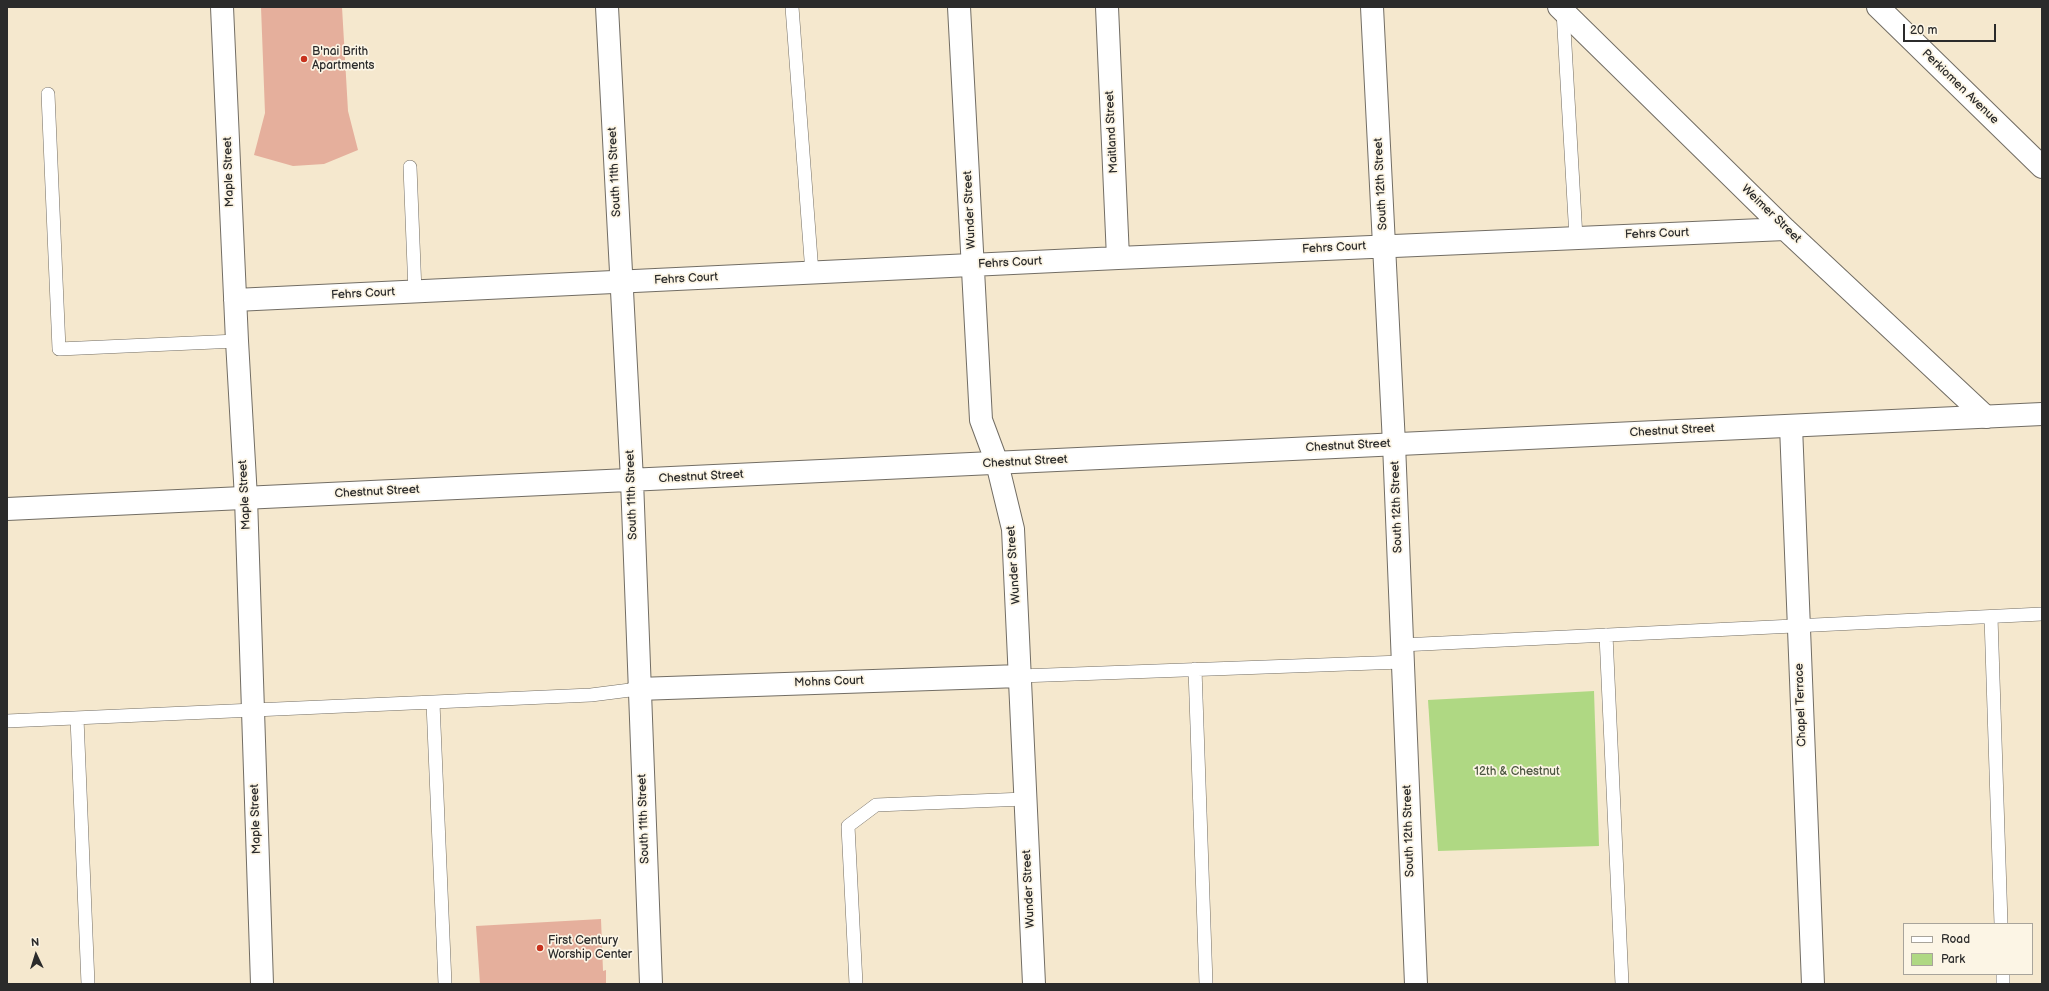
<!DOCTYPE html>
<html>
<head>
<meta charset="utf-8">
<style>
  body { margin:0 }
  #map { position:relative; width:2049px; height:991px; overflow:hidden; background:#f5e8ce; font-family:"Balsamiq Sans",sans-serif }
  canvas { display:block }
  .frame { position:absolute; inset:0; border:8px solid #2b2b2b; pointer-events:none }
  .legend { position:absolute; left:1903px; top:923px; width:130px; height:52px; box-sizing:border-box; background:#fcf5e5; border:1px solid #a8a49b; margin:0; padding:5px 7px; list-style:none; font-size:12px; color:#2b2b2b }
  .legend li { display:flex; align-items:center; gap:8px; height:20px }
  .legend b { width:20px; border:1px solid #a8a49b }
  .north { position:absolute; left:16px; top:935px; width:40px; height:40px; -webkit-text-stroke:3px #fcf5e5; paint-order:stroke; rotate:356deg; font-size:11px; font-weight:700; line-height:16px; text-align:center; color:#2b2b2b }
  .north::after { content:''; display:block; margin:auto; width:14px; height:18px; background:#2b2b2b; clip-path:polygon(50% 0,100% 100%,50% 72%,0 100%) }
  .scale { position:absolute; left:1903px; top:24px; width:93px; height:18px; box-sizing:border-box; border:2px solid #2b2b2b; border-top:0; padding-left:5px; font-size:12px; line-height:14px; white-space:nowrap; color:#2b2b2b; -webkit-text-stroke:3px #fcf5e5; paint-order:stroke }
</style>
</head>
<body>
<div id="map">
<canvas width="2049" height="991"></canvas>
<div class="frame"></div>
<ul class="legend">
<li><b style="height:5px;background:#fff"></b>Road</li>
<li><b style="height:11px;background:#afd883"></b>Park</li>
</ul>
<div class="north">N</div>
<div class="scale">20 m</div>
</div>
<script>
const g = document.querySelector('canvas').getContext('2d');
g.lineJoin = 'round';
function fillPath(path, color) { g.fillStyle = color; g.fill(path, 'evenodd'); }
const shape = rows => new Path2D(rows.map(r => 'M' + r).join(''));
function strokePath(path, color, width, dash) { g.strokeStyle = color; g.lineWidth = width; g.lineCap = dash ? 'butt' : 'round'; g.setLineDash(dash || []); g.stroke(path); }
function label(font, color, halo, rows, align = 'center') {
  g.font = font + ' "Balsamiq Sans",sans-serif'; g.lineWidth = 3.5; g.setLineDash([]); g.textBaseline = 'middle'; g.strokeStyle = halo; g.fillStyle = color; for (const [text, x, y, turn = 0] of rows) {
    g.save(); g.translate(x, y); g.rotate((+turn || 0) * Math.PI / 180); g.textAlign = isNaN(turn) ? turn : align; if (halo) g.strokeText(text, 0, 0); g.fillText(text, 0, 0); g.restore();
  }
}
fillPath(shape([
  [1594,691,1599,846,1438,851,1428,700]
]), '#afd883');
fillPath(shape([
  [261,7,342,7,348,111,358,150,324,164,293,166,254,155,265,113],
  [601,919,603,971,606,970,606,984,480,984,476,926]
]), '#e5af9c');
const lane = shape([
  [792,7,812,273],
  [1563,11,1576,238],
  [48,94,59,349,237,341],
  [410,167,415,292],
  [1991,617,2001,924],
  [1606,635,1622,984],
  [1401,645,2042,614],
  [1195,669,1206,984],
  [1020,676,1402,662],
  [433,703,445,984],
  [77,718,88,984],
  [7,721,591,695,638,689],
  [2003,974,2003,984],
  [856,984,848,826,876,805,1025,799]
]);
const street = shape([
  [222,7,237,341,246,498,262,984],
  [959,7,981,420,997,463,1013,529,1034,984],
  [1107,7,1118,258],
  [1372,7,1394,444,1416,984],
  [1559,7,1785,229,1986,417],
  [235,300,1118,258,1785,229],
  [1791,426,1813,984],
  [638,689,1020,676]
]);
const secondary = shape([
  [607,7,632,480,651,984],
  [7,509,2042,414]
]);
const primary = shape([
  [1878,7,2042,167]
]);
strokePath(lane, '#726d64', 14);
strokePath(street, '#726d64', 24);
strokePath(secondary, '#726d64', 24);
strokePath(primary, '#726d64', 24);
strokePath(lane, '#fff', 13);
strokePath(street, '#fff', 22);
strokePath(secondary, '#fff', 22);
strokePath(primary, '#fff', 22);
for (const [x, y, r, color] of [
  [304,59,4,"#c8321e"],
  [540,948,4,"#c8321e"]
]) { const dot = new Path2D(); dot.arc(x, y, r, 0, 2 * Math.PI); g.fillStyle = color; g.fill(dot); strokePath(dot, '#fcf5e5', 1.5); }
label('12px', '#2b2b2b', '#fcf5e5', [
  ["B'nai Brith",312,52],
  ["Apartments",312,66],
  ["First Century",548,941],
  ["Worship Center",548,955]
], 'left');
label('12px', '#2b2b2b', '#fcf5e5', [
  ["Perkiomen Avenue",1960,87,44],
  ["Maitland Street",1112,132,-93],
  ["Maple Street",229,172,-92],
  ["South 11th Street",615,172,-93],
  ["South 12th Street",1381,184,-93],
  ["Wunder Street",970,210,-93],
  ["Weimer Street",1771,214,44],
  ["Fehrs Court",1657,234,-2],
  ["Fehrs Court",1334,248,-3],
  ["Fehrs Court",1010,263,-3],
  ["Fehrs Court",686,279,-3],
  ["Fehrs Court",363,294,-3],
  ["Chestnut Street",1672,431,-3],
  ["Chestnut Street",1348,446,-3],
  ["Chestnut Street",1025,462,-3],
  ["Chestnut Street",701,477,-3],
  ["Chestnut Street",377,492,-3],
  ["Maple Street",245,495,-93],
  ["South 11th Street",632,495,-92],
  ["South 12th Street",1397,507,-92],
  ["Wunder Street",1014,565,-94],
  ["Mohns Court",829,682,-2],
  ["Chapel Terrace",1801,705,-92],
  ["Maple Street",256,819,-92],
  ["South 11th Street",644,819,-92],
  ["South 12th Street",1409,831,-92],
  ["Wunder Street",1029,889,-93]
]);
label('12px', '#4c5641', '#fcf5e5', [
  ["12th & Chestnut",1517,772]
]);
</script>
</body>
</html>
